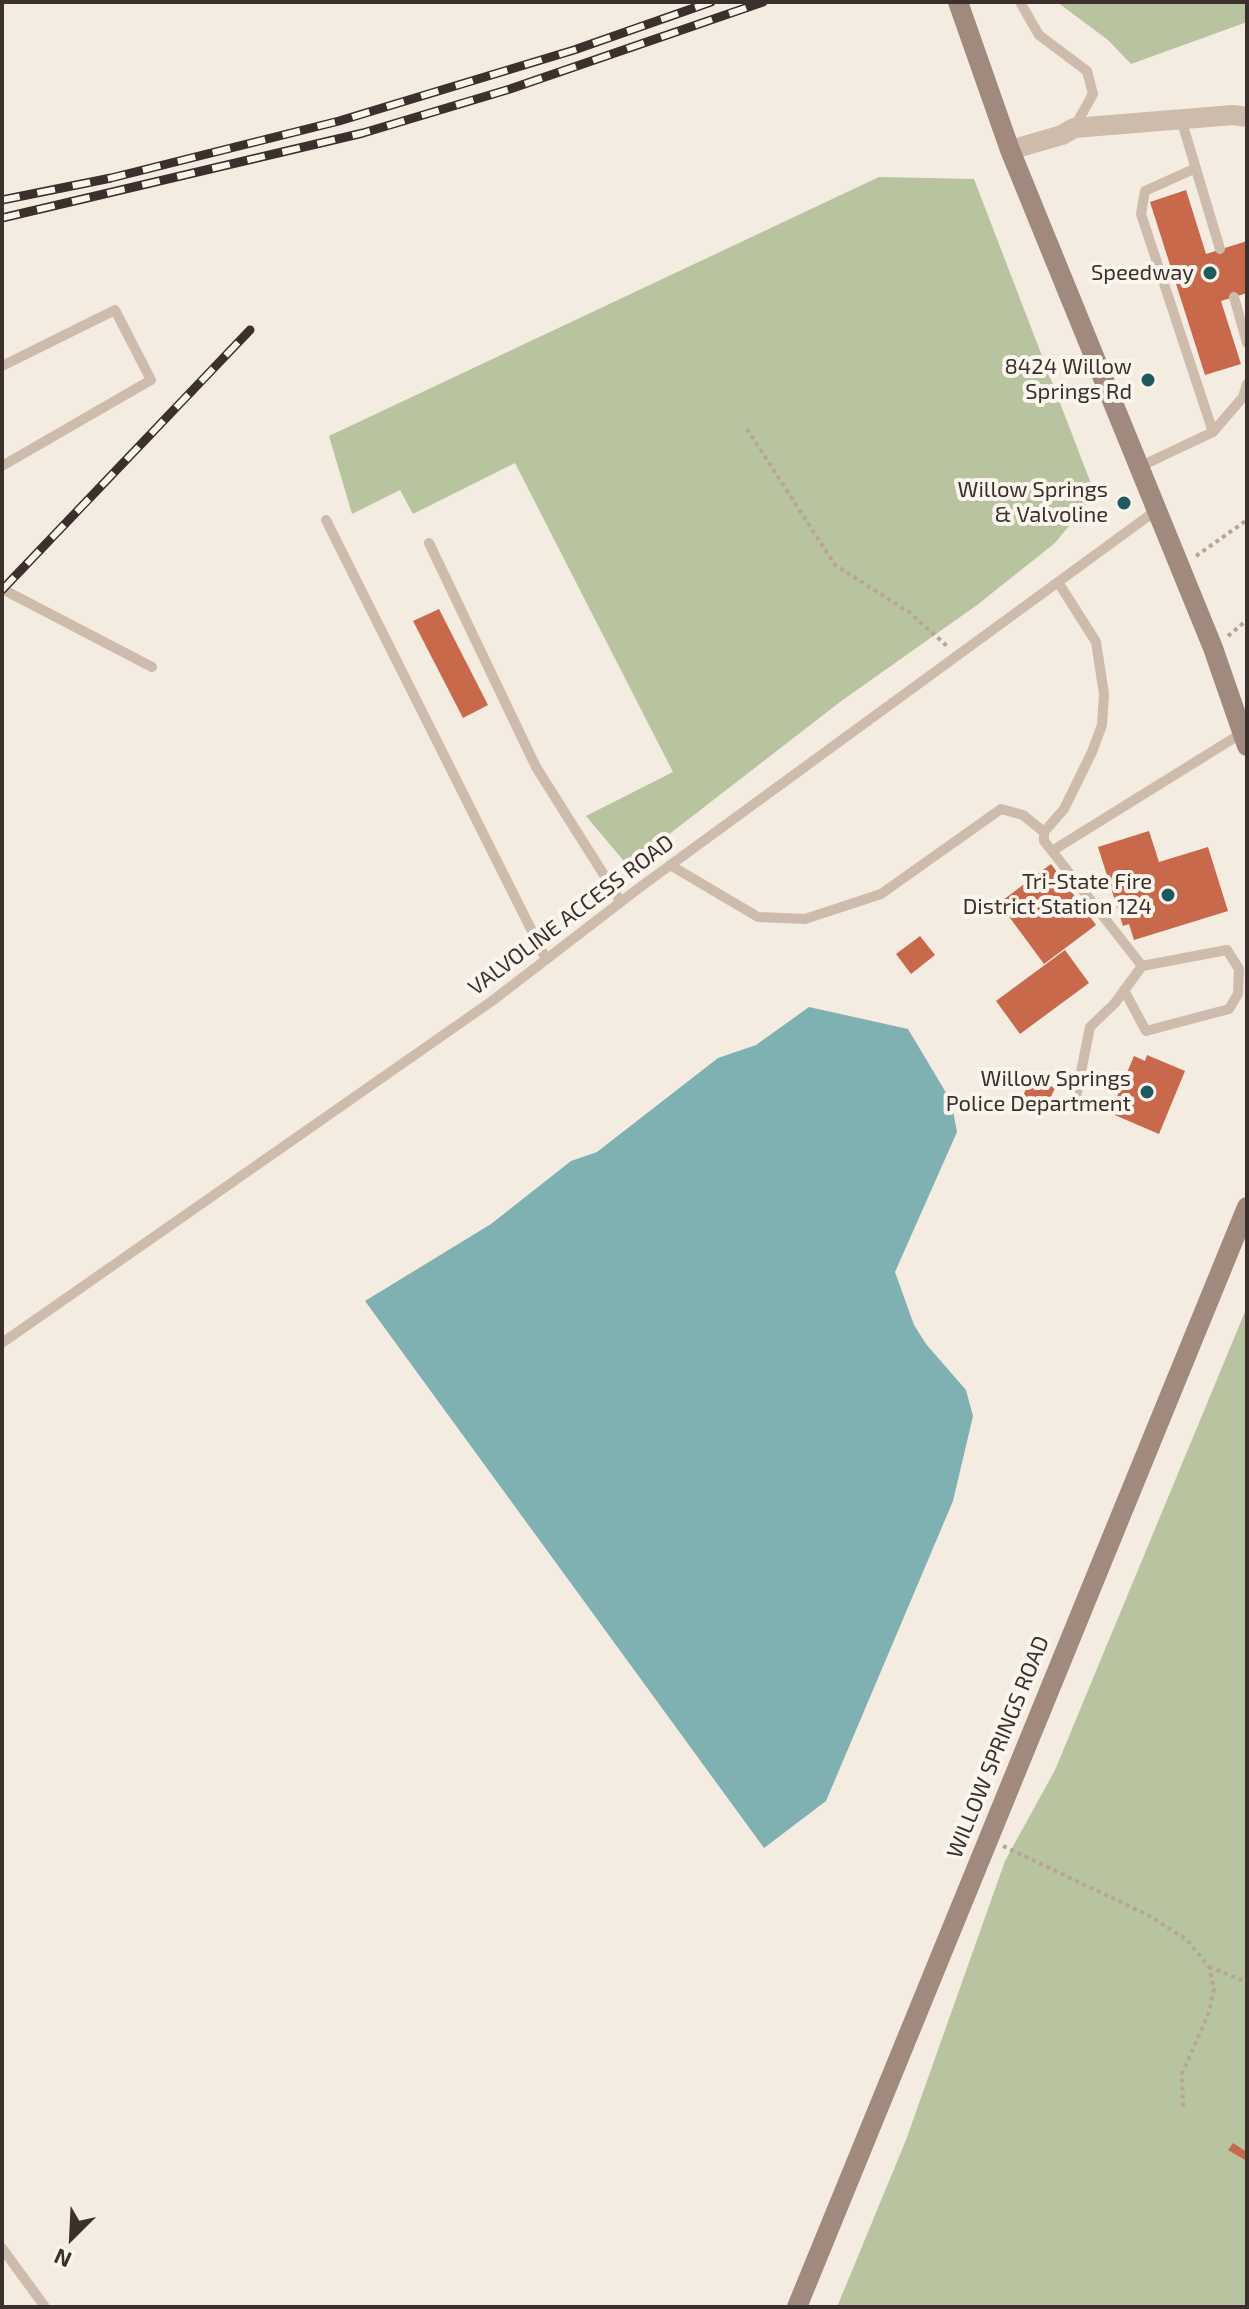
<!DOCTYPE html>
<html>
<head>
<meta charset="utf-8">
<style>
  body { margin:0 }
  #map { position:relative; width:1249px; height:2309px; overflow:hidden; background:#f4ebe1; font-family:"Exo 2",sans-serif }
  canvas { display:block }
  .frame { position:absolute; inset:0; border:4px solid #3b302b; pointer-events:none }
  .north { position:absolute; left:32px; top:2197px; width:80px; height:80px; -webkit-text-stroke:6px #fbf5ee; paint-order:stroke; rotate:204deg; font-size:22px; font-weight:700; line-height:32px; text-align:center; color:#3b302b }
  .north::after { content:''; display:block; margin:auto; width:28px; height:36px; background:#3b302b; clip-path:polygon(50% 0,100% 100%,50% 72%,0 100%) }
</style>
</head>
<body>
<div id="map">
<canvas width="1249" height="2309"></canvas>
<div class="frame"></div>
<div class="north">N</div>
</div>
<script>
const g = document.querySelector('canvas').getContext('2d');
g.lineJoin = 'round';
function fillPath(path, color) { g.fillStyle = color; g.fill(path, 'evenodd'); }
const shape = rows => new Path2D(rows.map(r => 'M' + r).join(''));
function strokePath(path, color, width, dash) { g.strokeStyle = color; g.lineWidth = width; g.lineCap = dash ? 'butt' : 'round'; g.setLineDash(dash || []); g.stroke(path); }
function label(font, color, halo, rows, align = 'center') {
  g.font = font + ' "Exo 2",sans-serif'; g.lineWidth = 8; g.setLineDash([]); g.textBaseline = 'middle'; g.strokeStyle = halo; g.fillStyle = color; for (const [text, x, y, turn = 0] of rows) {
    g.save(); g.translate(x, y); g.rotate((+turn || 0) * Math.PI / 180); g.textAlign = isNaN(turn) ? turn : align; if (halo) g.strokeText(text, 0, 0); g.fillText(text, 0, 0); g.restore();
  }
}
fillPath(shape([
  [1057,2,1247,2,1247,22,1131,64,1108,40],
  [879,177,974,179,1095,494,1055,543,977,605,840,702,628,866,586,816,673,772,515,463,413,514,400,490,352,514,329,436],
  [1247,1307,1247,2307,837,2307,906,2140,1005,1861,1055,1770]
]), '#b8c4a0');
fillPath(shape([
  [809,1007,908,1029,951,1101,957,1132,895,1272,914,1325,926,1344,966,1390,973,1416,953,1501,826,1801,764,1848,365,1301,491,1224,571,1161,597,1152,718,1058,756,1045]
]), '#7fb0b2');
fillPath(shape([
  [1186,190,1206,254,1247,241,1247,293,1221,301,1241,364,1205,375,1150,202],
  [439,609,488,705,463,718,413,621],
  [1149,831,1159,862,1208,847,1228,911,1134,940,1129,924,1123,926,1098,847],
  [1051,864,1096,925,1044,964,999,903],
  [920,936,935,955,911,974,896,954],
  [1065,950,1089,983,1020,1034,996,1001],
  [1147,1055,1185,1071,1159,1134,1110,1113,1134,1056,1145,1061],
  [1031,1078,1055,1088,1046,1108,1022,1098],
  [1233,2143,1247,2152,1247,2161,1228,2150]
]), '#c8694b');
strokePath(shape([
  [747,429,835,565,909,612,947,646],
  [1196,556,1247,520],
  [1228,636,1247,620],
  [1003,1846,1148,1915,1187,1940,1209,1967,1214,1989,1209,2012,1182,2074,1183,2109],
  [1209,1967,1247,1982]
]), '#b9a596', 4, [4, 4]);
strokePath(shape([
  [1020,2,1039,35,1087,71,1093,94,1075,126],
  [1181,119,1220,249],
  [1196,168,1145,191,1141,214,1213,432],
  [1234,297,1247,343],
  [2,366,115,310,151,380,2,466],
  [1139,467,1213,432,1243,397,1247,384],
  [326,520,546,959],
  [429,543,536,767,621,902],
  [2,589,152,667],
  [1052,851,1044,841,1044,832,1064,809,1092,752,1102,725,1104,694,1096,642,1058,582],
  [670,865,758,917,805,919,881,894,1001,809,1023,815,1044,832],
  [1124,990,1146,1031,1229,1009,1238,994,1239,969,1227,950,1142,966],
  [1075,1102,1090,1027,1115,1003,1142,966,1052,851,1242,733],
  [2,1343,492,1001,639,888,1158,509],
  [2,2248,45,2307]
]), '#cdbbac', 10);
strokePath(shape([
  [1010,150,1062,135,1074,128,1233,115,1247,117]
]), '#cdbbac', 20);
strokePath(shape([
  [958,2,1010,150,1213,648,1247,746],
  [797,2307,1247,1207]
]), '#a18a7d', 20);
const rail = shape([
  [2,200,111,178,339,121,574,50,711,2],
  [2,218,363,133,510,89,763,2],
  [2,590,250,330]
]);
strokePath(rail, '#3b302b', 9);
strokePath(rail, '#fbf5ee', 6, [18]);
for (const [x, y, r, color] of [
  [1210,273,8,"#1f5a5e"],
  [1148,380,8,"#1f5a5e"],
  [1124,503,8,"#1f5a5e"],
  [1168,895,8,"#1f5a5e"],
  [1147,1092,8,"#1f5a5e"]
]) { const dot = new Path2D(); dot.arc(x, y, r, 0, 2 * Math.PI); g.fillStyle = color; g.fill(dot); strokePath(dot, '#fbf5ee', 3); }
label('22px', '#3b302b', '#fbf5ee', [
  ["Speedway",1194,273],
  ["8424 Willow",1132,367],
  ["Springs Rd",1132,392],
  ["Willow Springs",1108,490],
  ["& Valvoline",1108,515],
  ["Tri-State Fire",1152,882],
  ["District Station 124",1152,907],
  ["Willow Springs",1131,1079],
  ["Police Department",1131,1104]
], 'right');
label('22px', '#3b302b', '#fbf5ee', [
  ["VALVOLINE ACCESS ROAD",571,915,-37],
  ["WILLOW SPRINGS ROAD",998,1747,-68]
]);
</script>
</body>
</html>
